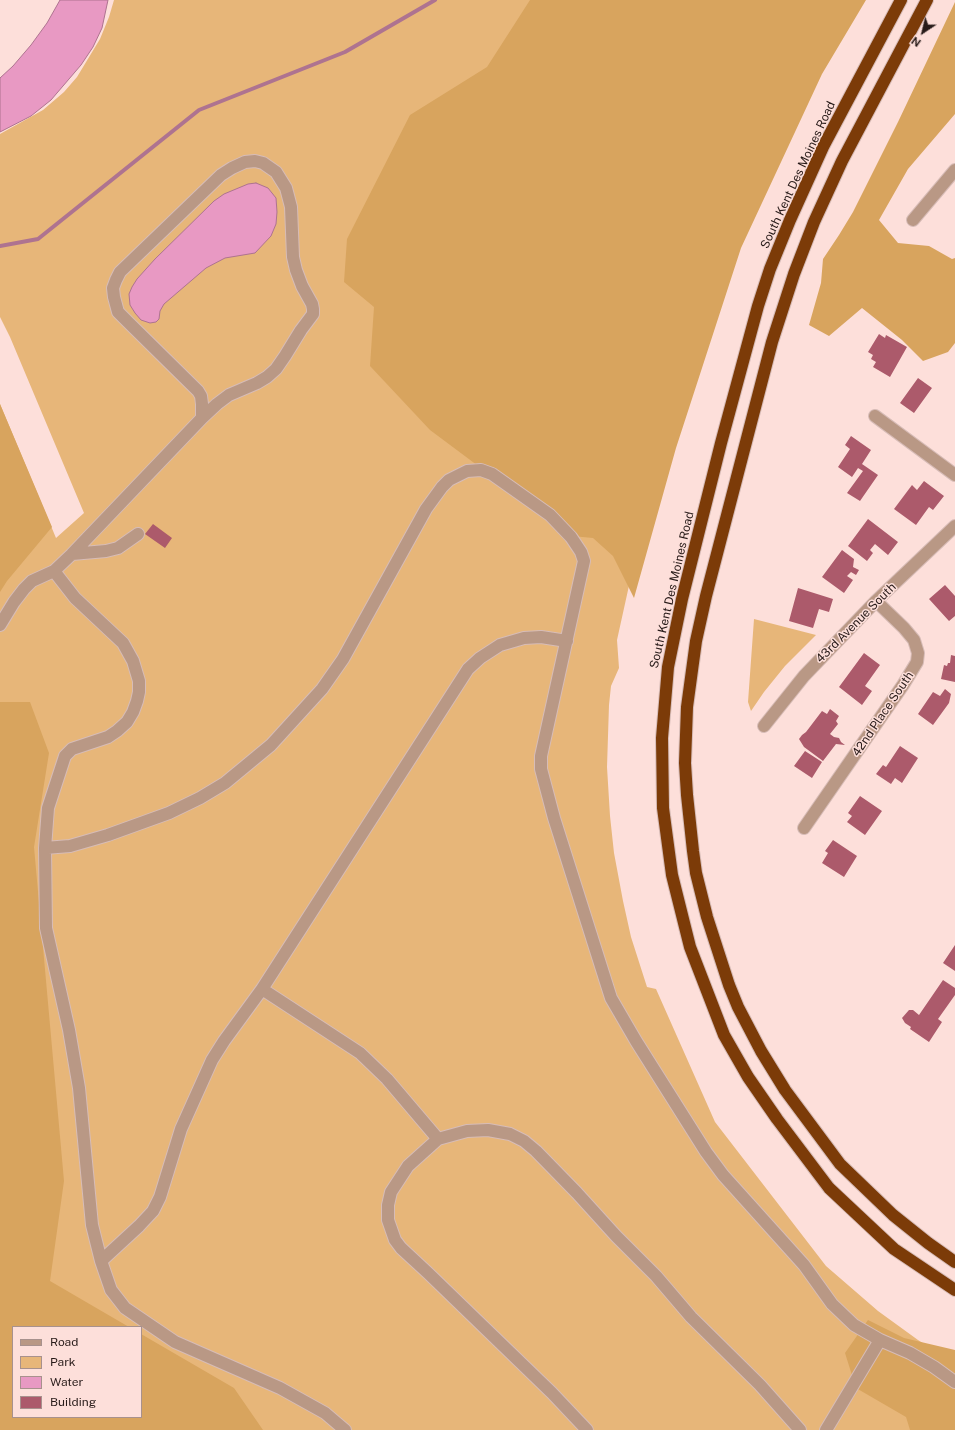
<!DOCTYPE html>
<html>
<head>
<meta charset="utf-8">
<style>
  body { margin:0 }
  #map { position:relative; width:955px; height:1430px; overflow:hidden; background:#fddfda; font-family:"Public Sans",sans-serif }
  canvas { display:block }
  .legend { position:absolute; left:12px; top:1326px; width:130px; height:92px; box-sizing:border-box; background:#fddfda; border:1px solid #a8918d; margin:0; padding:5px 7px; list-style:none; font-size:12px; color:#281b19 }
  .legend li { display:flex; align-items:center; gap:8px; height:20px }
  .legend b { width:20px; border:1px solid #a8918d }
  .north { position:absolute; left:903px; top:12px; width:40px; height:40px; -webkit-text-stroke:3px #fddfda; paint-order:stroke; rotate:215deg; font-size:11px; font-weight:700; line-height:16px; text-align:center; color:#281b19 }
  .north::after { content:''; display:block; margin:auto; width:14px; height:18px; background:#281b19; clip-path:polygon(50% 0,100% 100%,50% 72%,0 100%) }
</style>
</head>
<body>
<div id="map">
<canvas width="955" height="1430"></canvas>
<ul class="legend">
<li><b style="height:5px;background:#b99885"></b>Road</li>
<li><b style="height:11px;background:#e7b679"></b>Park</li>
<li><b style="height:11px;background:#e899c3"></b>Water</li>
<li><b style="height:11px;background:#ac5a6b"></b>Building</li>
</ul>
<div class="north">N</div>
</div>
<script>
const g = document.querySelector('canvas').getContext('2d');
g.lineJoin = 'round';
function fillPath(path, color) { g.fillStyle = color; g.fill(path, 'evenodd'); }
const shape = rows => new Path2D(rows.map(r => 'M' + r).join(''));
function strokePath(path, color, width, dash) { g.strokeStyle = color; g.lineWidth = width; g.lineCap = dash ? 'butt' : 'round'; g.setLineDash(dash || []); g.stroke(path); }
function label(font, color, halo, rows, align = 'center') {
  g.font = font + ' "Public Sans",sans-serif'; g.lineWidth = 3; g.setLineDash([]); g.textBaseline = 'middle'; g.strokeStyle = halo; g.fillStyle = color; for (const [text, x, y, turn = 0] of rows) {
    g.save(); g.translate(x, y); g.rotate((+turn || 0) * Math.PI / 180); g.textAlign = isNaN(turn) ? turn : align; if (halo) g.strokeText(text, 0, 0); g.fillText(text, 0, 0); g.restore();
  }
}
fillPath(shape([
  [114,0,575,0,632,572,617,640,619,668,611,686,609,705,607,767,610,816,614,853,623,901,631,937,647,987,656,989,715,1122,826,1266,878,1311,918,1340,949,1360,955,1430,0,1430,0,404,56,538,84,513,10,337,0,317,0,134,43,110,64,92,77,77,100,39,109,17],
  [13,1327,141,1327,141,1417,13,1417],
  [754,619,816,635,785,666,764,692,751,711,748,702]
]), '#e7b679');
fillPath(shape([
  [530,0,866,0,822,74,741,248,676,448,634,598,613,556,593,538,572,536,430,430,370,366,374,307,344,282,347,239,410,115,487,67],
  [955,2,955,114,908,169,879,220,898,243,929,246,952,259,955,258,955,343,948,352,923,361,902,340,862,308,829,336,809,325,821,283,823,259,839,235,853,212,898,122],
  [0,404,52,527,7,581,0,592],
  [0,702,30,702,49,753,34,847,64,1181,50,1281,129,1327,13,1327,13,1417,141,1417,141,1334,234,1388,263,1430,0,1430],
  [868,1320,904,1338,955,1350,955,1430,910,1430,906,1417,856,1388,845,1353]
]), '#d8a45e');
const water = shape([
  [60,0,108,0,102,28,93,47,81,65,51,100,31,116,0,132,0,78,13,66,31,45,47,23,60,0],
  [256,183,268,188,276,198,277,212,276,224,271,236,255,253,225,258,206,268,164,304,160,311,159,319,156,322,150,323,141,320,135,313,130,305,129,294,132,287,137,279,155,259,214,201,224,194,248,184,256,183]
]);
fillPath(water, '#e899c3');
strokePath(water, '#ae7390', 1);
strokePath(shape([
  [0,246,38,239,199,110,345,52,435,0]
]), '#ae7390', 4);
fillPath(shape([
  [879,334,885,338,886,335,907,347,890,377,873,367,876,362,871,359,873,355,868,352],
  [918,378,932,388,914,413,900,403],
  [851,436,871,450,862,464,878,475,860,501,847,493,863,471,858,468,852,477,838,467,850,449,845,445],
  [924,481,944,496,933,510,929,507,916,525,894,509,912,485,917,490],
  [868,519,898,542,888,555,875,544,870,550,873,553,867,561,848,546],
  [153,524,172,538,165,548,145,534],
  [842,550,854,559,853,567,859,570,856,575,851,572,847,576,853,580,844,593,822,577],
  [945,585,955,596,955,616,949,621,929,599],
  [798,588,833,599,829,612,819,609,813,628,789,621],
  [864,653,880,665,865,686,872,691,862,705,839,687],
  [951,655,955,656,955,682,941,679,944,665,947,666,948,663,950,663],
  [945,689,951,694,949,703,933,725,918,714,933,692,940,696],
  [830,709,839,716,836,721,838,724,830,734,834,737,839,738,841,742,845,745,836,744,823,761,804,747,799,739,802,735,806,732,822,711,827,714],
  [900,746,918,758,902,783,895,778,891,784,876,774,883,765,886,767],
  [805,751,822,762,812,778,794,766],
  [860,796,882,811,865,835,847,822,852,816,848,813],
  [833,840,857,856,844,877,822,863,828,853,825,851],
  [955,945,955,971,943,963],
  [943,980,955,988,955,995,938,1019,942,1022,929,1042,910,1029,911,1027,905,1023,902,1018,909,1010,913,1010,919,1015]
]), '#ac5a6b');
const minor = shape([
  [913,220,955,170],
  [875,416,955,475],
  [72,554,202,418,202,404,201,396,198,391,129,323,118,312,114,297,113,288,116,280,120,272,221,175,232,168,245,162,255,161,263,163,276,172,286,188,291,207,293,257,296,270,302,286,312,304,313,309,313,314,301,330,285,356,276,369,267,377,257,383,229,395,217,404,202,418],
  [54,571,75,598,123,643,133,661,139,681,139,692,137,701,133,712,127,722,117,731,108,737,72,749,65,756,48,808,45,848,46,928,69,1030,79,1088,92,1225,101,1261,111,1290,125,1308,175,1342,280,1388,325,1413,345,1430],
  [0,625,14,602,24,589,32,581,54,571,72,554,106,551,118,548,138,534],
  [764,726,804,676,876,601,955,526],
  [804,828,903,685,917,662,918,653,914,640,904,628,876,601],
  [45,848,70,846,108,835,169,813,200,798,225,783,271,745,322,689,343,659,426,509,442,487,449,480,467,471,481,470,492,474,550,515,571,537,581,552,584,561,541,756,541,769,554,818,611,998,636,1041,706,1152,723,1175,804,1265,832,1304,854,1325,880,1340,910,1353,934,1367,955,1382],
  [262,989,360,1053,387,1079,438,1139],
  [101,1261,139,1226,153,1211,160,1197,181,1129,212,1060,224,1041,262,989,468,669,480,658,500,645,524,638,541,637,567,641],
  [587,1430,552,1393,428,1273,401,1248,395,1240,388,1220,388,1205,391,1192,408,1166,438,1139,467,1131,488,1130,510,1134,524,1141,536,1151,577,1193,616,1236,656,1276,691,1317,760,1385,800,1430],
  [826,1430,880,1340]
]);
const highway = shape([
  [901,0,823,147,790,220,770,269,758,306,721,443,682,599,668,667,662,738,663,808,672,875,690,947,724,1035,748,1077,777,1119,829,1188,894,1249,955,1290],
  [927,0,842,161,814,222,794,274,772,342,706,596,696,641,687,707,685,763,687,795,693,851,696,873,707,917,729,985,738,1007,761,1051,785,1090,840,1164,893,1215,928,1243,955,1262]
]);
strokePath(minor, '#d7bcb7', 14);
strokePath(highway, '#d7bcb7', 14);
strokePath(minor, '#b99885', 12);
strokePath(highway, '#7c3b08', 12);
label('12px', '#281b19', '#fddfda', [
  ["South Kent Des Moines Road",798,175,-65],
  ["South Kent Des Moines Road",672,590,-77],
  ["43rd Avenue South",856,623,-45],
  ["42nd Place South",883,714,-56]
]);
</script>
</body>
</html>
